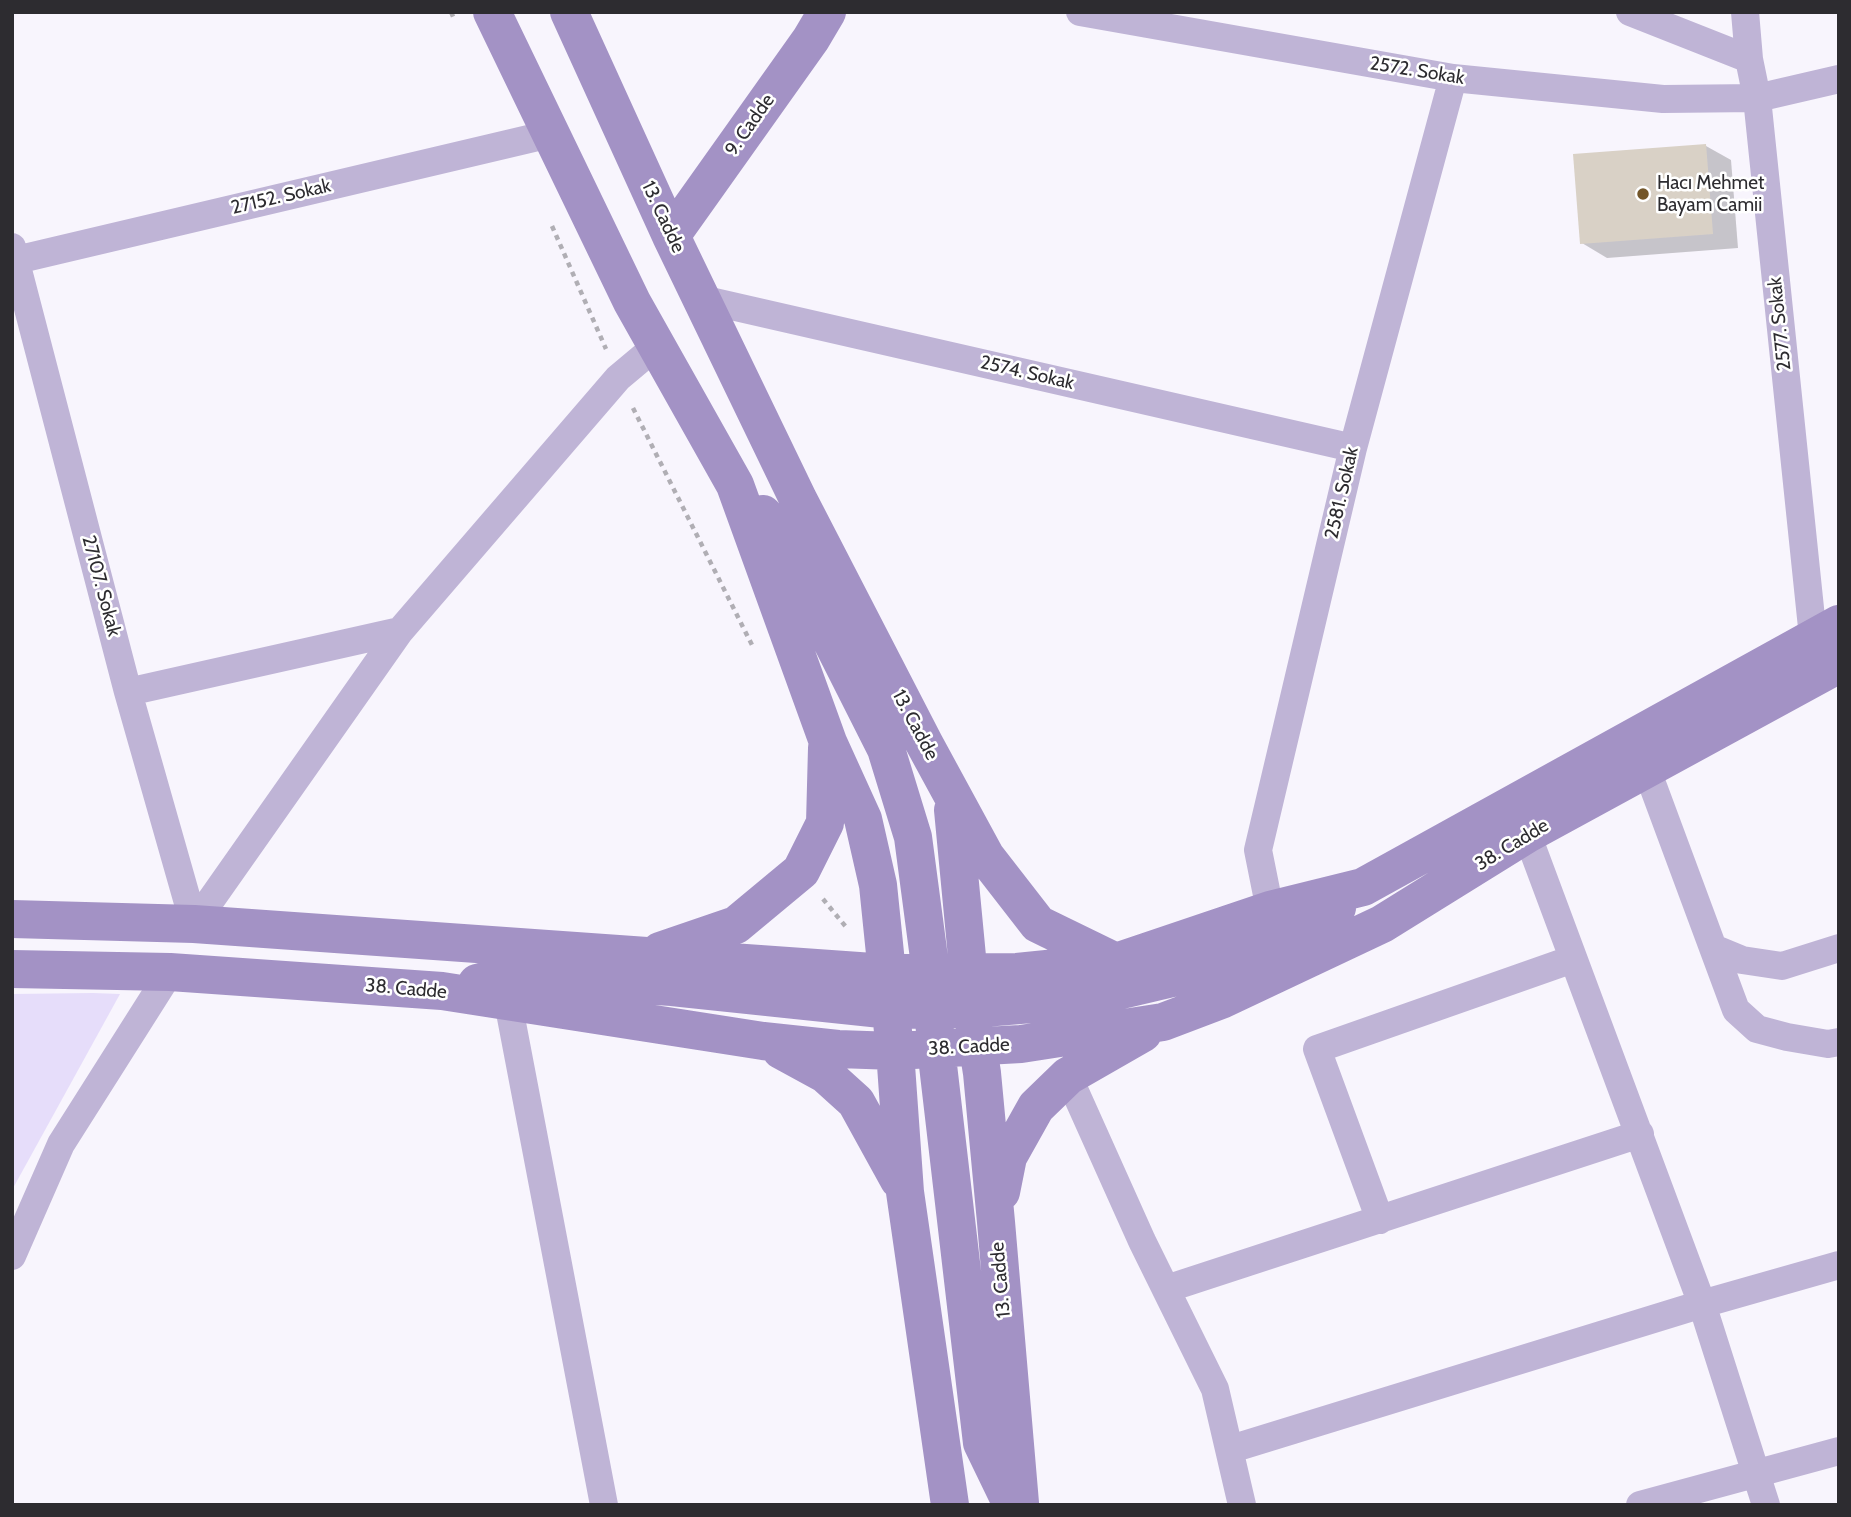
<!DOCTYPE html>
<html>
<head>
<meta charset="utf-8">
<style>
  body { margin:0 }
  #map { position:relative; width:1851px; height:1517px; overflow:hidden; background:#f8f5fd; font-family:Cabin,sans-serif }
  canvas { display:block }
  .frame { position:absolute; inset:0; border:14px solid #2d2c30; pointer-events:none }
</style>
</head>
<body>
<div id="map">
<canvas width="1851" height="1517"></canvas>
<div class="frame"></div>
</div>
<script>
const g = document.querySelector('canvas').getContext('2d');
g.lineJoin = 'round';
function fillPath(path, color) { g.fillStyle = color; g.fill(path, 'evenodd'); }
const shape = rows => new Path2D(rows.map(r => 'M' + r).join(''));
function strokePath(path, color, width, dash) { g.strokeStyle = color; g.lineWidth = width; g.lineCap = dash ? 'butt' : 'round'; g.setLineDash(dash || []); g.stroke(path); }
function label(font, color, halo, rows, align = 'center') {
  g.font = font + ' Cabin,sans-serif'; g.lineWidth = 5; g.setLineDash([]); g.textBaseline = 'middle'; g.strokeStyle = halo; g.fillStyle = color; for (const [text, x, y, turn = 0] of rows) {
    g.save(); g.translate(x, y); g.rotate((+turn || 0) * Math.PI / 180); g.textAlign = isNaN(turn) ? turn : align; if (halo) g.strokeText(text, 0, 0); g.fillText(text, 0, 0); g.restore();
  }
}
fillPath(shape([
  [93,993,120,994,12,1190,12,994]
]), '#e6ddfa');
fillPath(shape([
  [1706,146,1731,160,1738,248,1607,258,1582,243]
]), '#0003');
fillPath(shape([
  [1706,144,1713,234,1580,244,1573,154]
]), '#d9d1c6');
strokePath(shape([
  [451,12,455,21],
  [552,226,606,349],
  [633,408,753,647],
  [823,899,846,927]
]), '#b0aeb4', 4.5, [5, 5]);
strokePath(shape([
  [1080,12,1453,78,1663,99,1757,98,1839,79],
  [1630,12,1749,59],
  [1745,12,1749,59,1757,98,1813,637],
  [12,247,128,692,194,924],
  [12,261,550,134],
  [701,299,1353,448],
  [128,692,400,631],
  [1647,770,1736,1010,1757,1029,1787,1037,1828,1044,1839,1042],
  [1527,834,1702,1304,1766,1505],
  [1270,910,1258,850,1353,448,1453,78],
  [194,924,400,631,618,378,655,347],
  [1713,948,1742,960,1782,966,1839,948],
  [508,1002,604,1505],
  [1068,1076,1142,1241,1215,1389,1242,1505],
  [1380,1220,1317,1049,1573,959],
  [12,1256,61,1144,170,972],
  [1166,1289,1640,1134],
  [1231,1449,1702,1304,1839,1265],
  [1640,1505,1839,1451]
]), '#bfb4d6', 28);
strokePath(shape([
  [492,12,632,302,735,485,828,742,863,819,878,885,895,1051,905,1192,950,1505],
  [569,12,671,236,798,499,924,743,986,857,1038,924,1116,962],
  [671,236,811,39,827,12],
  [763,514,773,525,886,749,913,837,931,973,936,1048,982,1443,1012,1505],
  [953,810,972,1009,982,1073,996,1222,1020,1503],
  [12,919,194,924,887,973,1017,972,1116,962,1270,910,1363,887,1839,624],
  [660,951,736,925,801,871,825,823,827,748],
  [12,969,170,972,442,991,763,1041,838,1049,895,1051,1021,1044,1163,1022,1221,1000,1382,924,1527,834,1839,664],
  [477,983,506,976,672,987,891,1010,972,1009,1079,1000,1219,967,1308,930,1337,908],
  [781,1050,825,1074,856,1102,899,1180],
  [1001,1192,1008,1157,1036,1107,1068,1076,1143,1033]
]), '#a392c5', 38);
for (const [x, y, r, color] of [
  [1643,194,7,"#735629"]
]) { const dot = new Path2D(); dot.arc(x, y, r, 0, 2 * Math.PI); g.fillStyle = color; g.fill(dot); strokePath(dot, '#fff', 2.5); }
label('19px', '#2d2c30', '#fff', [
  ["2572. Sokak",1417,71,9],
  ["9. Cadde",750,125,-55],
  ["27152. Sokak",281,197,-13],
  ["13. Cadde",663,217,65],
  ["2577. Sokak",1780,324,-96],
  ["2574. Sokak",1027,373,13],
  ["2581. Sokak",1342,493,-77],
  ["27107. Sokak",101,586,75],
  ["13. Cadde",915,725,62],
  ["38. Cadde",1512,845,-31],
  ["38. Cadde",406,989,5],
  ["38. Cadde",969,1047,-3],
  ["13. Cadde",1001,1280,-95]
]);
label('19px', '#2d2c30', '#fff', [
  ["Hacı Mehmet",1657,183],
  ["Bayam Camii",1657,205]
], 'left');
</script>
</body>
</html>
